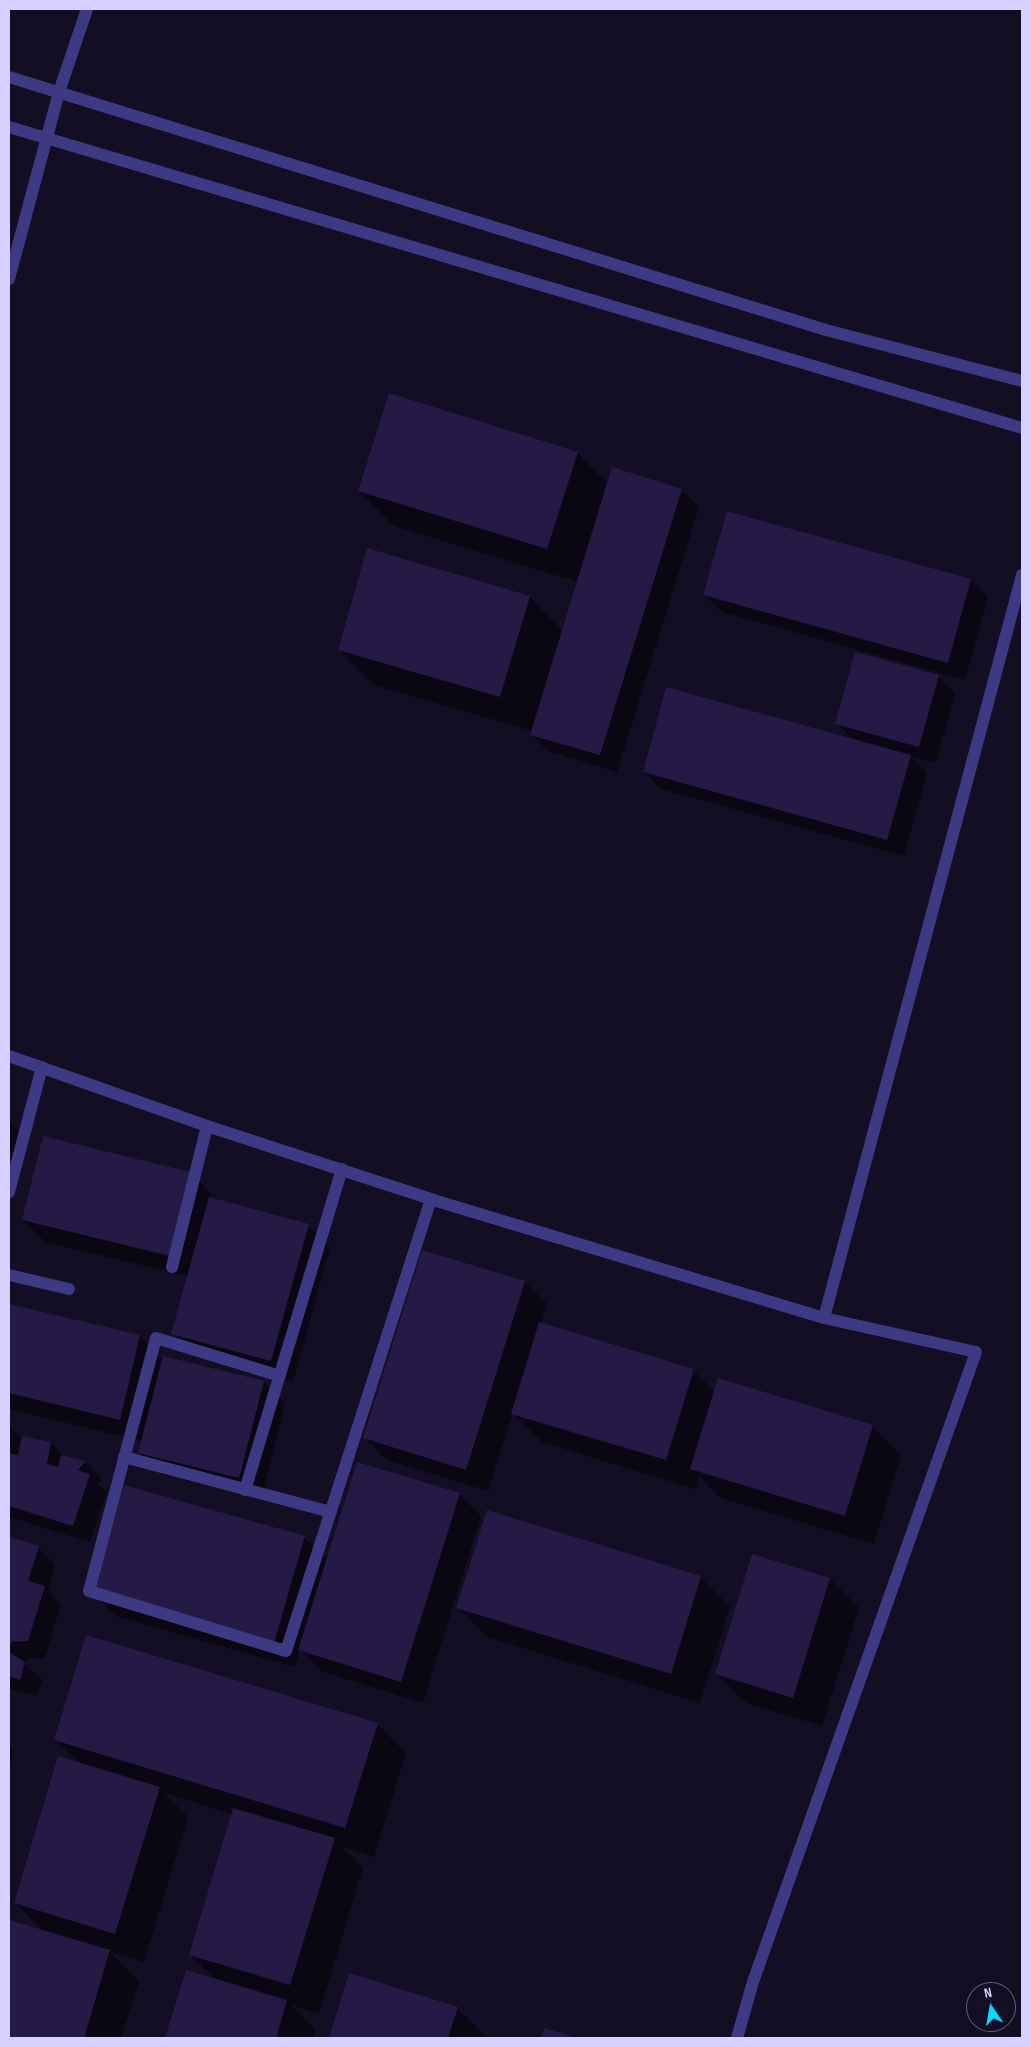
<!DOCTYPE html>
<html>
<head>
<meta charset="utf-8">
<style>
  body { margin:0 }
  #map { position:relative; width:1031px; height:2047px; overflow:hidden; background:#130e24; font-family:"Sofia Sans Condensed",sans-serif }
  canvas { display:block }
  .frame { position:absolute; inset:0; border:10px solid #d8d1ff; pointer-events:none }
  .north { position:absolute; left:966px; top:1982px; width:50px; height:50px; box-sizing:border-box; background:#130e24; border:1px solid #625c7c; border-radius:50%; rotate:348deg; font-size:14px; font-weight:700; line-height:20px; text-align:center; color:#d8d1ff }
  .north::after { content:''; display:block; margin:auto; width:18px; height:22px; background:#00d9fc; clip-path:polygon(50% 0,100% 100%,50% 72%,0 100%) }
</style>
</head>
<body>
<div id="map">
<canvas width="1031" height="2047"></canvas>
<div class="frame"></div>
<div class="north">N</div>
</div>
<script>
const g = document.querySelector('canvas').getContext('2d');
g.lineJoin = 'round';
function fillPath(path, color) { g.fillStyle = color; g.fill(path, 'evenodd'); }
const shape = rows => new Path2D(rows.map(r => 'M' + r).join(''));
function strokePath(path, color, width, dash) { g.strokeStyle = color; g.lineWidth = width; g.lineCap = dash ? 'butt' : 'round'; g.setLineDash(dash || []); g.stroke(path); }
fillPath(shape([
  [577,453,608,484,681,490,699,507,617,772,548,751,531,734,532,731,374,685,339,650,529,597,563,631,578,582,394,526,359,491],
  [971,580,988,597,965,680,722,612,704,595],
  [938,676,955,693,936,763,910,756,927,773,904,856,661,789,644,772,854,740,837,724],
  [9,1121,27,1140,9,1200],
  [190,1173,212,1195,211,1198,308,1225,330,1247,293,1382,194,1355,172,1333,188,1276,45,1242,23,1220],
  [423,1251,525,1282,547,1304,541,1324,693,1370,715,1392,872,1426,901,1455,874,1544,721,1498,699,1476,695,1489,542,1442,513,1413,488,1491,387,1460,365,1438],
  [9,1305,140,1336,163,1360,264,1382,285,1404,261,1499,161,1474,139,1452,142,1441,9,1409],
  [9,1426,23,1440,23,1438,51,1443,65,1457,85,1462,102,1479,98,1484,107,1492,90,1542,9,1517],
  [125,1487,305,1538,327,1560,459,1494,481,1516,423,1703,321,1671,300,1650,295,1667,116,1616,94,1594],
  [9,1538,38,1547,55,1565,48,1591,61,1604,45,1658,29,1658,25,1664,42,1680,37,1696,9,1688],
  [701,1578,730,1607,700,1703,487,1637,458,1608],
  [830,1579,859,1608,822,1726,746,1703,716,1674],
  [377,1724,406,1753,374,1857,342,1847,363,1868,319,2014,291,2005,316,2030,313,2038,166,2038,187,1972,216,1980,190,1954,232,1814,164,1793,188,1817,144,1962,110,1952,139,1981,121,2038,9,2038,9,1921,44,1932,15,1903,80,1764,56,1740],
  [9,1747,14,1751,9,1767],
  [350,1975,457,2008,487,2038,330,2038]
]), '#0007');
fillPath(shape([
  [389,393,578,452,547,549,358,491],
  [612,467,682,489,600,755,530,735],
  [727,511,971,579,948,663,703,595],
  [367,548,530,596,500,697,338,650],
  [855,652,939,675,919,747,835,724],
  [666,687,911,755,887,840,643,772],
  [43,1136,190,1172,170,1256,22,1220],
  [209,1197,309,1224,271,1361,171,1334],
  [422,1250,525,1281,466,1470,363,1438],
  [9,1304,140,1335,120,1420,9,1393],
  [539,1322,694,1369,666,1460,511,1414],
  [163,1356,264,1381,239,1478,138,1453],
  [718,1378,873,1425,845,1516,690,1469],
  [22,1436,51,1442,47,1464,58,1467,61,1455,86,1461,78,1470,90,1474,73,1526,9,1506,9,1453,18,1455],
  [357,1462,460,1493,401,1682,298,1650],
  [124,1485,305,1536,273,1646,93,1595],
  [487,1510,701,1576,671,1674,456,1608],
  [9,1537,39,1546,28,1581,45,1586,28,1641,12,1642,9,1647],
  [752,1554,830,1578,793,1698,715,1674],
  [86,1635,378,1723,345,1828,54,1740],
  [9,1652,25,1662,20,1680,9,1676],
  [58,1756,160,1787,115,1934,14,1903],
  [233,1808,335,1838,290,1985,189,1955],
  [9,1920,110,1950,84,2038,9,2038],
  [186,1970,287,2000,276,2038,165,2038],
  [349,1973,458,2007,448,2038,329,2038],
  [544,2028,577,2038,541,2038]
]), '#241a45');
strokePath(shape([
  [9,279,59,92,87,9],
  [9,1056,207,1126,440,1202,824,1318,1022,575],
  [9,1192,42,1067],
  [172,1267,207,1126],
  [9,1275,69,1289],
  [280,1376,156,1338,89,1591,286,1651,431,1199],
  [124,1457,331,1512],
  [245,1490,342,1169],
  [737,2038,753,1982,976,1352,824,1318]
]), '#3e3983', 12);
strokePath(shape([
  [9,77,826,330,1022,381],
  [9,127,1022,428]
]), '#3e3983', 12);
</script>
</body>
</html>
